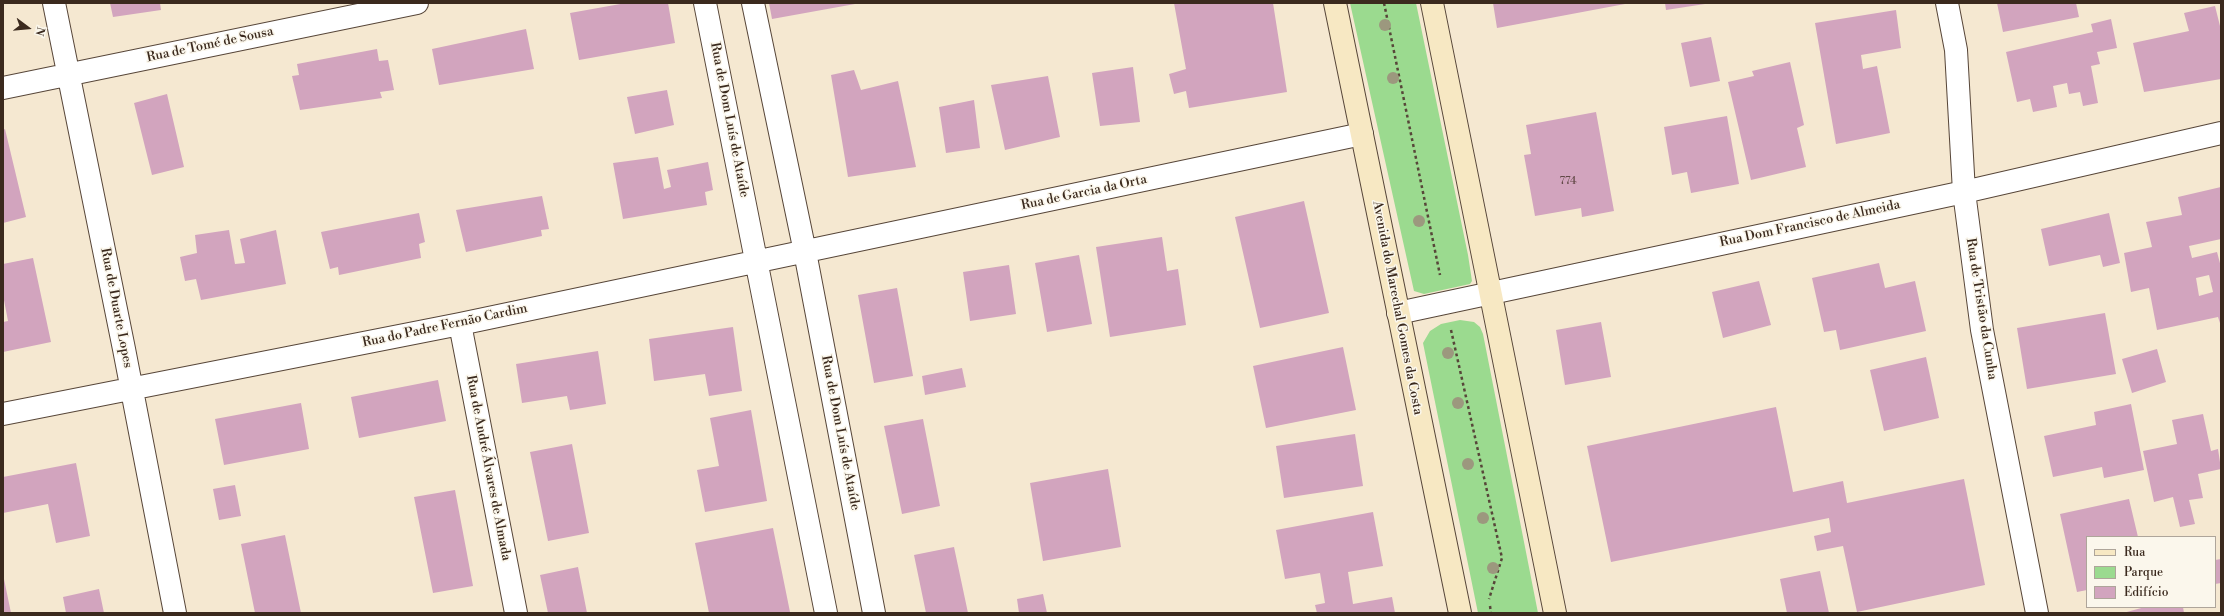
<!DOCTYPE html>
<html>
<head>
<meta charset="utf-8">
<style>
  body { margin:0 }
  #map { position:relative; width:2224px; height:616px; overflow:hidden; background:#f5e8d1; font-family:"Libre Bodoni",serif }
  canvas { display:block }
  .frame { position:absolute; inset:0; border:4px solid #3b2a1e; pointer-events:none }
  .legend { position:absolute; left:2086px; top:536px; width:130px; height:72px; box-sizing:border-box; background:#fbf7ec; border:1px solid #aea59a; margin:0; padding:5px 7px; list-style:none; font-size:12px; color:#3b2a1e }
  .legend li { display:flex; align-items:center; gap:8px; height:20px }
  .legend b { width:20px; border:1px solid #aea59a }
  .north { position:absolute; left:8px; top:8px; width:40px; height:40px; -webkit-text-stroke:3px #fbf7ec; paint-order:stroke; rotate:106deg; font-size:11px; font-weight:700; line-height:16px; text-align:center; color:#3b2a1e }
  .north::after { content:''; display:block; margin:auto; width:14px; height:18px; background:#3b2a1e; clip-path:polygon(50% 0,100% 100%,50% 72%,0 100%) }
</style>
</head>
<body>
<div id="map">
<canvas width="2224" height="616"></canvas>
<div class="frame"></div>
<ul class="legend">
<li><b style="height:5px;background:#f7e8c3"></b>Rua</li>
<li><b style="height:11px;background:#9bda8f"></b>Parque</li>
<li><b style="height:11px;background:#d2a4be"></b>Edifício</li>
</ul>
<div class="north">N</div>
</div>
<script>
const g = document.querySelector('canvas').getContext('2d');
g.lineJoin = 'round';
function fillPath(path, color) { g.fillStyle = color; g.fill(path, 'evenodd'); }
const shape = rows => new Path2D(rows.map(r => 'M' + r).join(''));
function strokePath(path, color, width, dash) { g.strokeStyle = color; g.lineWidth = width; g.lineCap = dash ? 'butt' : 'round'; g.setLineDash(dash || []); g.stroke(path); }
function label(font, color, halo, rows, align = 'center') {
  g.font = font + ' "Libre Bodoni",serif'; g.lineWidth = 3; g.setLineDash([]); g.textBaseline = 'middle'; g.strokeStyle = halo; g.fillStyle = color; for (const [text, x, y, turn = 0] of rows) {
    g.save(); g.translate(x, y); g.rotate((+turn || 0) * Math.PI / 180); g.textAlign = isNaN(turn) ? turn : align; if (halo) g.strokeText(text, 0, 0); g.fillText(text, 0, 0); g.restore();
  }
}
fillPath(shape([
  [1350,3,1416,3,1468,255,1472,281,1470,284,1424,294,1414,291],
  [1460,320,1474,322,1480,327,1483,334,1538,613,1478,613,1423,343,1430,331,1441,324]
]), '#9bda8f');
fillPath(shape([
  [110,3,160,3,161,10,113,17],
  [626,3,668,3,675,43,579,60,570,13],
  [769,3,855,3,855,4,772,19],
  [1174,3,1273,3,1287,92,1189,108,1186,91,1174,94,1169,74,1186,69],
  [1493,3,1625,3,1625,4,1497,28],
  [1665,3,1705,3,1705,4,1666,10],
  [1997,3,2076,3,2079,17,2003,32],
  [2215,6,2221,30,2221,79,2144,92,2133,43,2189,31,2184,13],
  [1896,10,1901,48,1861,55,1863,69,1877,66,1890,133,1836,144,1815,23],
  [2111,19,2117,48,2097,52,2100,64,2091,66,2098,103,2083,106,2080,92,2069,94,2067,83,2053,86,2057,107,2033,112,2030,99,2017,102,2006,52,2093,32,2091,24],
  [526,29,534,69,439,85,432,49],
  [1711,37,1720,81,1690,87,1681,43],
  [377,49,379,61,388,60,394,90,380,92,382,98,300,110,292,76,299,75,297,64],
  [1790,62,1804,125,1797,128,1806,167,1751,180,1728,82,1754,76,1752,71],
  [1133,67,1140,122,1100,126,1092,73],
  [854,70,861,90,898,81,916,167,848,177,831,75],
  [1048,76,1060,137,1005,150,991,85],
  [667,90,674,125,635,134,627,97],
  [167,94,184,167,152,175,134,103],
  [974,100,980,148,946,153,939,107],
  [1596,112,1614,211,1582,217,1581,208,1535,216,1524,155,1531,154,1526,125],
  [1727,116,1739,184,1691,193,1687,172,1672,175,1664,127],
  [5,129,26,217,3,223,3,130],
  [658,157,664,189,671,187,667,170,708,162,713,190,705,192,707,205,623,219,613,163],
  [2221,187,2221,239,2189,246,2192,258,2217,252,2221,267,2221,326,2218,317,2157,330,2149,288,2131,292,2124,253,2152,247,2146,222,2182,215,2178,197],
  [2209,275,2213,292,2199,296,2196,278],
  [542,196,549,229,541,230,542,236,466,252,456,210],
  [1304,201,1329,313,1260,328,1235,217],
  [419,213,425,242,419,244,421,258,339,275,338,267,330,269,321,232],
  [2109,213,2120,263,2103,267,2100,255,2049,266,2041,229],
  [229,230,235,264,245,263,240,239,276,230,286,284,201,300,196,279,185,281,180,257,197,253,195,235],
  [1162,237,1167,271,1178,269,1186,325,1110,337,1096,247],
  [1079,255,1092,324,1047,332,1035,263],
  [33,258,51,342,3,352,3,322,8,321,3,295,3,264],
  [1879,263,1885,288,1915,281,1926,331,1840,350,1836,330,1824,332,1812,278],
  [1009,265,1016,314,970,321,963,272],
  [1759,281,1771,325,1723,338,1712,292],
  [897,288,913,376,874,383,858,295],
  [2105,313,2116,374,2027,389,2017,328],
  [1601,322,1611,377,1565,385,1556,330],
  [733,327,742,391,709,396,705,374,654,381,649,339],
  [1343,347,1356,410,1266,428,1253,366],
  [2157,349,2166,382,2132,393,2122,359],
  [598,351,606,404,570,410,567,396,522,403,516,364],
  [1926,357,1939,418,1884,431,1870,370],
  [962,368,966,387,925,395,922,376],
  [438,380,446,421,359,438,351,397],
  [301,403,309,449,224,465,215,419],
  [2131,404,2144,470,2104,478,2102,467,2053,477,2044,436,2096,425,2094,412],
  [1776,407,1793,492,1843,481,1847,503,1964,479,1985,585,1857,612,1843,546,1817,551,1814,536,1831,532,1829,518,1611,562,1587,446],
  [751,410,767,501,705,512,697,470,719,466,710,418],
  [2203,414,2211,451,2218,449,2221,469,2198,474,2203,498,2189,500,2195,524,2180,527,2173,497,2154,502,2143,451,2177,444,2172,420],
  [923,419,940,506,902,514,884,426],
  [1355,434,1363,486,1284,498,1276,446],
  [572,444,589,533,548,541,530,452],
  [76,463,90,536,56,543,48,504,3,513,3,477],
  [1108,469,1121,547,1043,561,1030,483],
  [235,485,241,516,219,520,213,489],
  [455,490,473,586,433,593,414,497],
  [2129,499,2138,537,2087,537,2087,590,2077,592,2060,514],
  [1373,512,1383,566,1348,572,1353,604,1392,597,1395,613,1317,613,1315,605,1325,603,1320,573,1285,579,1276,530],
  [773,528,790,612,709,613,695,543],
  [285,535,301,613,255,613,241,544],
  [954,547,968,613,926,613,914,555],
  [2221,559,2221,583,2215,584,2215,560],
  [578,567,587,613,548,613,540,575],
  [1820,571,1829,613,1787,613,1780,579],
  [3,579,4,579,11,613,3,613],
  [99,589,104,613,66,613,63,597],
  [1043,594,1047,613,1019,613,1017,599],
  [2145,607,2183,607,2184,613,2123,613]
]), '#d2a4be');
const street = shape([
  [54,3,124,349,175,613],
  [705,3,826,613],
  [753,3,805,252,874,613],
  [1947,3,1956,50,1964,192,1982,330,2037,613],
  [3,88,417,3],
  [1398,313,1964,192,2221,133],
  [460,324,516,613],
  [3,414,460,324,1362,134]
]);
const secondary = shape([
  [1335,3,1460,613],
  [1432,3,1555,613]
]);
strokePath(street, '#574639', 24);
strokePath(secondary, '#574639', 24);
strokePath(shape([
  [1384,3,1440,275],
  [1451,330,1502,558,1489,599],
  [1490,606,1491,613]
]), '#574639', 2.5, [3, 3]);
strokePath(street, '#fff', 22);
strokePath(secondary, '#f7e8c3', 22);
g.fillStyle = '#9c987e';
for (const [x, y] of [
  [1385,25],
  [1393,78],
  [1419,221],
  [1448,353],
  [1458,403],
  [1468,464],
  [1483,518],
  [1493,568]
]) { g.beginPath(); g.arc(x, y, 6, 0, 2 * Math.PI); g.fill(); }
label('11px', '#614846', null, [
  ["774",1568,181]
]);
label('13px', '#3b2a1e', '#fbf7ec', [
  ["Rua de Tomé de Sousa",210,45,-12],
  ["Rua de Dom Luís de Ataíde",729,120,79],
  ["Rua de Garcia da Orta",1084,193,-12],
  ["Rua Dom Francisco de Almeida",1810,224,-12],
  ["Rua de Duarte Lopes",116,308,79],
  ["Avenida do Marechal Gomes da Costa",1397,308,79],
  ["Rua de Tristão da Cunha",1981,309,81],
  ["Rua do Padre Fernão Cardim",445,326,-12],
  ["Rua de Dom Luís de Ataíde",840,433,79],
  ["Rua de André Álvares de Almada",488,468,79]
]);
</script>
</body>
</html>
